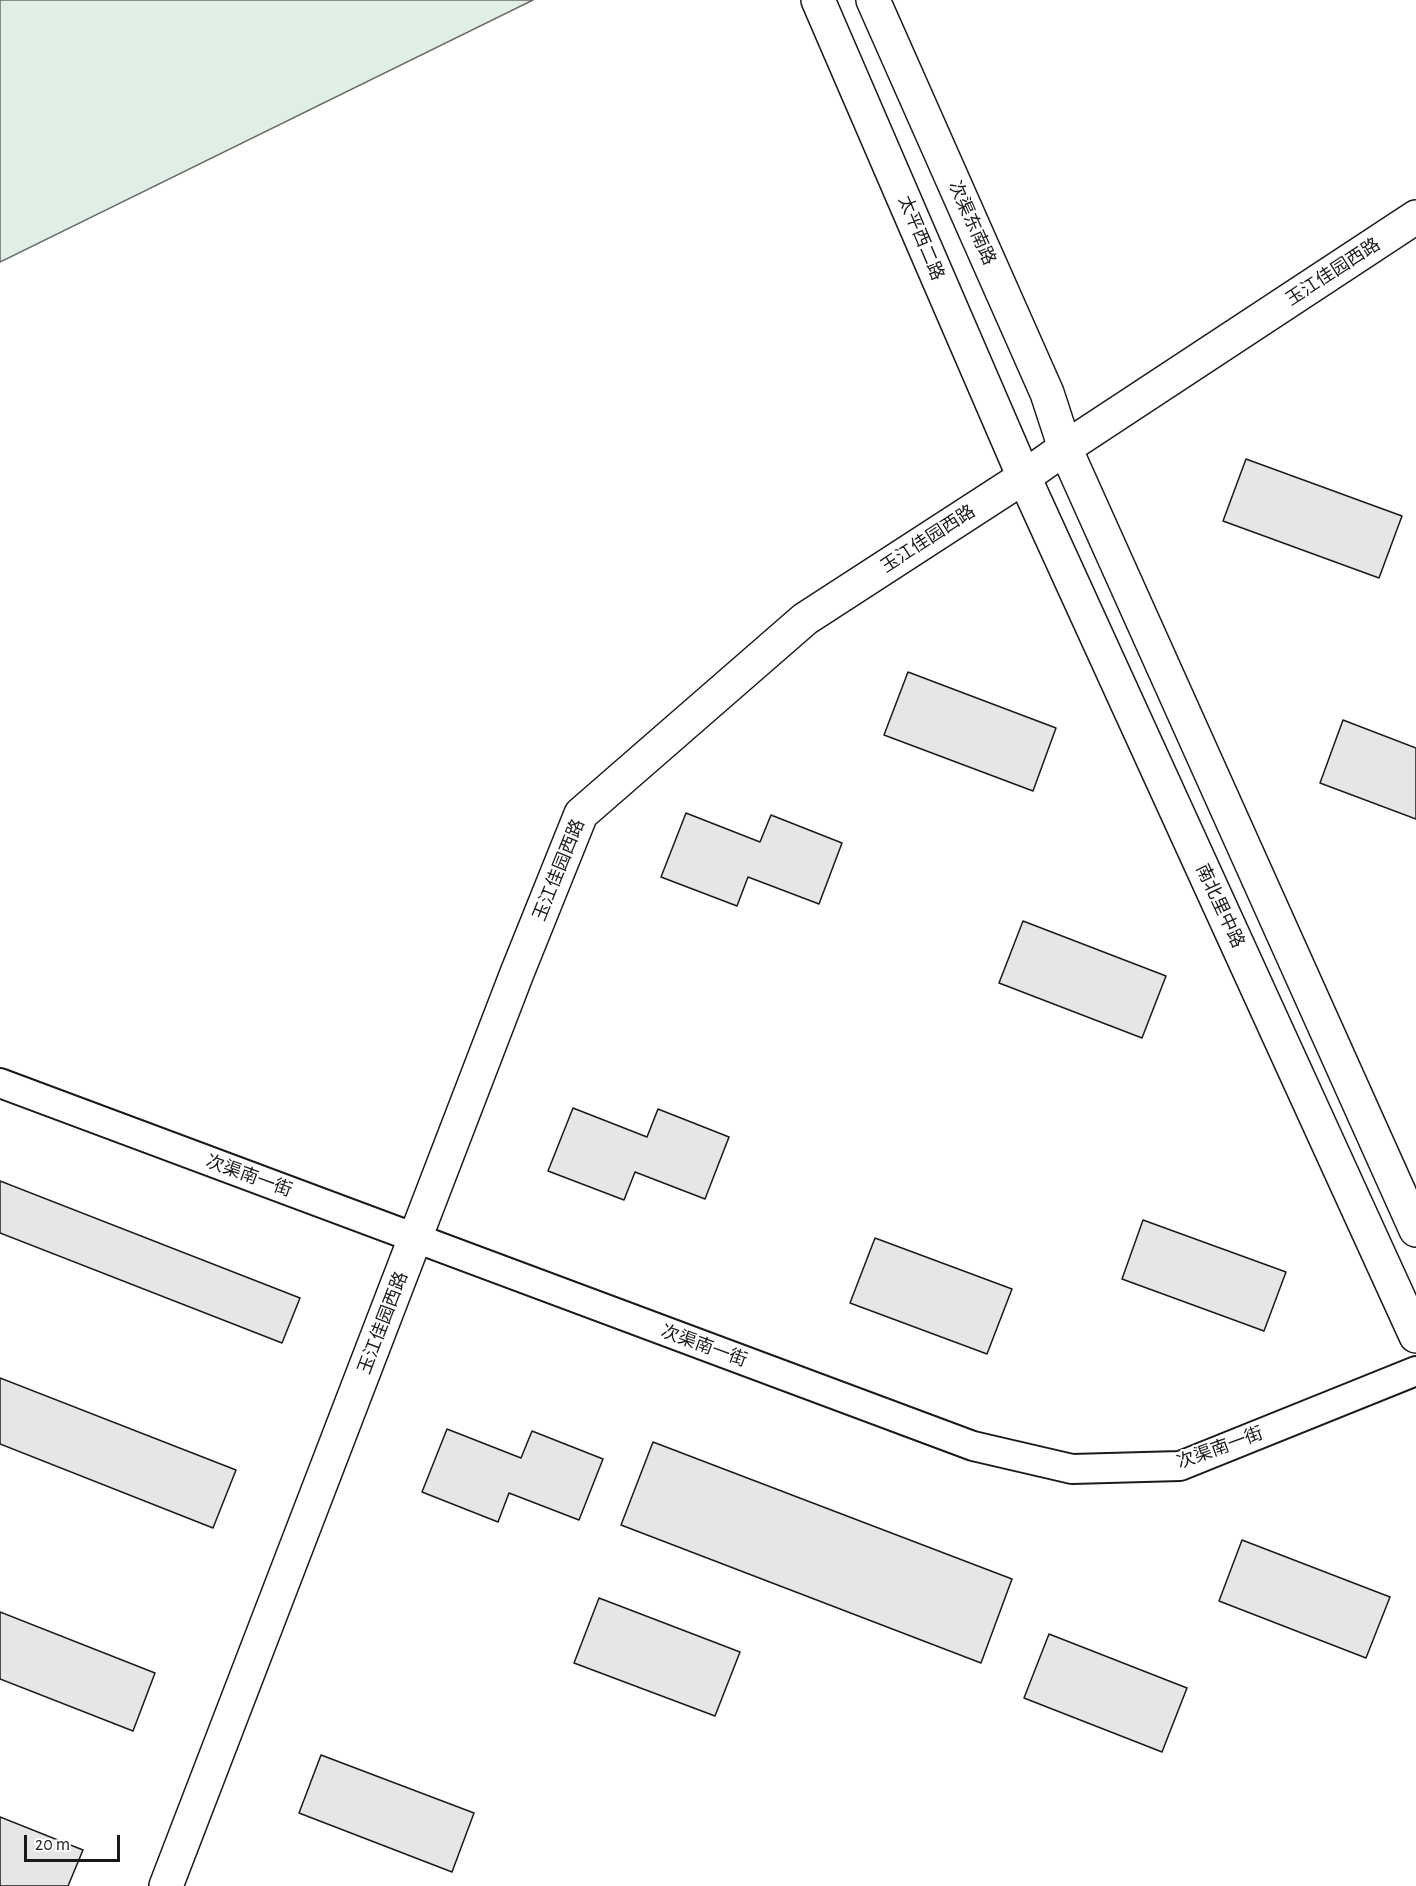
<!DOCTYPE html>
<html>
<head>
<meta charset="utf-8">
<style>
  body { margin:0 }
  #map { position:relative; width:1416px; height:1886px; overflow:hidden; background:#fff; font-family:"Alegreya Sans",sans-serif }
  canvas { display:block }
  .scale { position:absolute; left:24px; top:1835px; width:96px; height:27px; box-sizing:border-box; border:3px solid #1a1a1a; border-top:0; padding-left:8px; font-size:18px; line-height:21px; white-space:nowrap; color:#1a1a1a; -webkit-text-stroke:4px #fff; paint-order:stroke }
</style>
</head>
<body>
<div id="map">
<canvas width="1416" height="1886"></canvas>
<div class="scale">20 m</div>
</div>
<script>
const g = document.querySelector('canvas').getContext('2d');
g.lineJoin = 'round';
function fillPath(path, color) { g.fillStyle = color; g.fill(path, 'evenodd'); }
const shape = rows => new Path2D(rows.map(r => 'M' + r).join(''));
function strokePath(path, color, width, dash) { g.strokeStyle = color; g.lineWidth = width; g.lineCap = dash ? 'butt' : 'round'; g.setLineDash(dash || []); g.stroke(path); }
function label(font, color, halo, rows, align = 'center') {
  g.font = font + ' "Alegreya Sans","Noto Sans SC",sans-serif'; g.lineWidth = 4.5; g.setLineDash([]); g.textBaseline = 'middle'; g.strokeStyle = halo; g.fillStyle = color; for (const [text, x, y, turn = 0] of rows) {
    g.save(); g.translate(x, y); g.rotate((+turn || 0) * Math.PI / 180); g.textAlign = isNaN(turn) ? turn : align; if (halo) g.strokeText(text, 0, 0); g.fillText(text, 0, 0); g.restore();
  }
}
const green = shape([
  [0,0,533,0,0,262,0,0]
]);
fillPath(green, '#e0efe3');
strokePath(green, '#6a6a6a', 1.5);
const building = shape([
  [1246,459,1402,516,1379,578,1223,521,1246,459],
  [908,672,1056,728,1033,791,884,735,908,672],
  [1343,720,1416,748,1416,819,1320,783,1343,720],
  [686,813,760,842,771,815,842,843,819,904,748,877,737,906,661,877,686,813],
  [1023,921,1166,976,1142,1038,999,983,1023,921],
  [573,1108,647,1137,658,1109,729,1137,705,1199,635,1172,624,1200,548,1171,573,1108],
  [0,1181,300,1298,282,1343,0,1233,0,1181],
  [1143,1220,1286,1272,1264,1331,1122,1279,1143,1220],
  [875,1238,1012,1289,987,1354,850,1303,875,1238],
  [0,1378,236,1470,213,1528,0,1444,0,1378],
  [447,1429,521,1458,532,1431,603,1459,579,1520,509,1493,498,1522,422,1492,447,1429],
  [653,1442,1012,1579,981,1663,621,1525,653,1442],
  [1242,1540,1390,1597,1366,1658,1219,1601,1242,1540],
  [599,1598,740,1652,715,1716,574,1663,599,1598],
  [0,1612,155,1673,133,1731,0,1679,0,1612],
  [1049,1634,1187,1688,1162,1752,1024,1698,1049,1634],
  [321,1755,474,1813,452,1872,299,1813,321,1755],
  [0,1817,83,1850,68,1886,0,1886,0,1817]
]);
fillPath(building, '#e6e6e6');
strokePath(building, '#1a1a1a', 1.5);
const minor = shape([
  [0,1083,973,1446,1072,1469,1180,1466,1416,1371]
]);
const tertiary = shape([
  [1065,448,1416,1230],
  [1024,477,1416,1336],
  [166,1886,517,973,581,814,805,619,1024,477,1065,448,1416,217]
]);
const secondary = shape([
  [818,0,1024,477],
  [873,0,1047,393,1065,448]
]);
strokePath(minor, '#1a1a1a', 32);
strokePath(tertiary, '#1a1a1a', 36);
strokePath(secondary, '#1a1a1a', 36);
strokePath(minor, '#fff', 28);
strokePath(tertiary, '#fff', 33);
strokePath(secondary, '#fff', 33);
label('18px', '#1a1a1a', '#fff', [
  ["次渠东南路",972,223,66],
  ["太平西二路",921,238,67],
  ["玉江佳园西路",1333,272,-33],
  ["玉江佳园西路",928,539,-33],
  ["玉江佳园西路",559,870,-68],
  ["南北里中路",1220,906,65],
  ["次渠南一街",249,1176,20],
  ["玉江佳园西路",383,1323,-69],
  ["次渠南一街",704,1346,20],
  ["次渠南一街",1220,1448,-20]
]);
</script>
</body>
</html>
